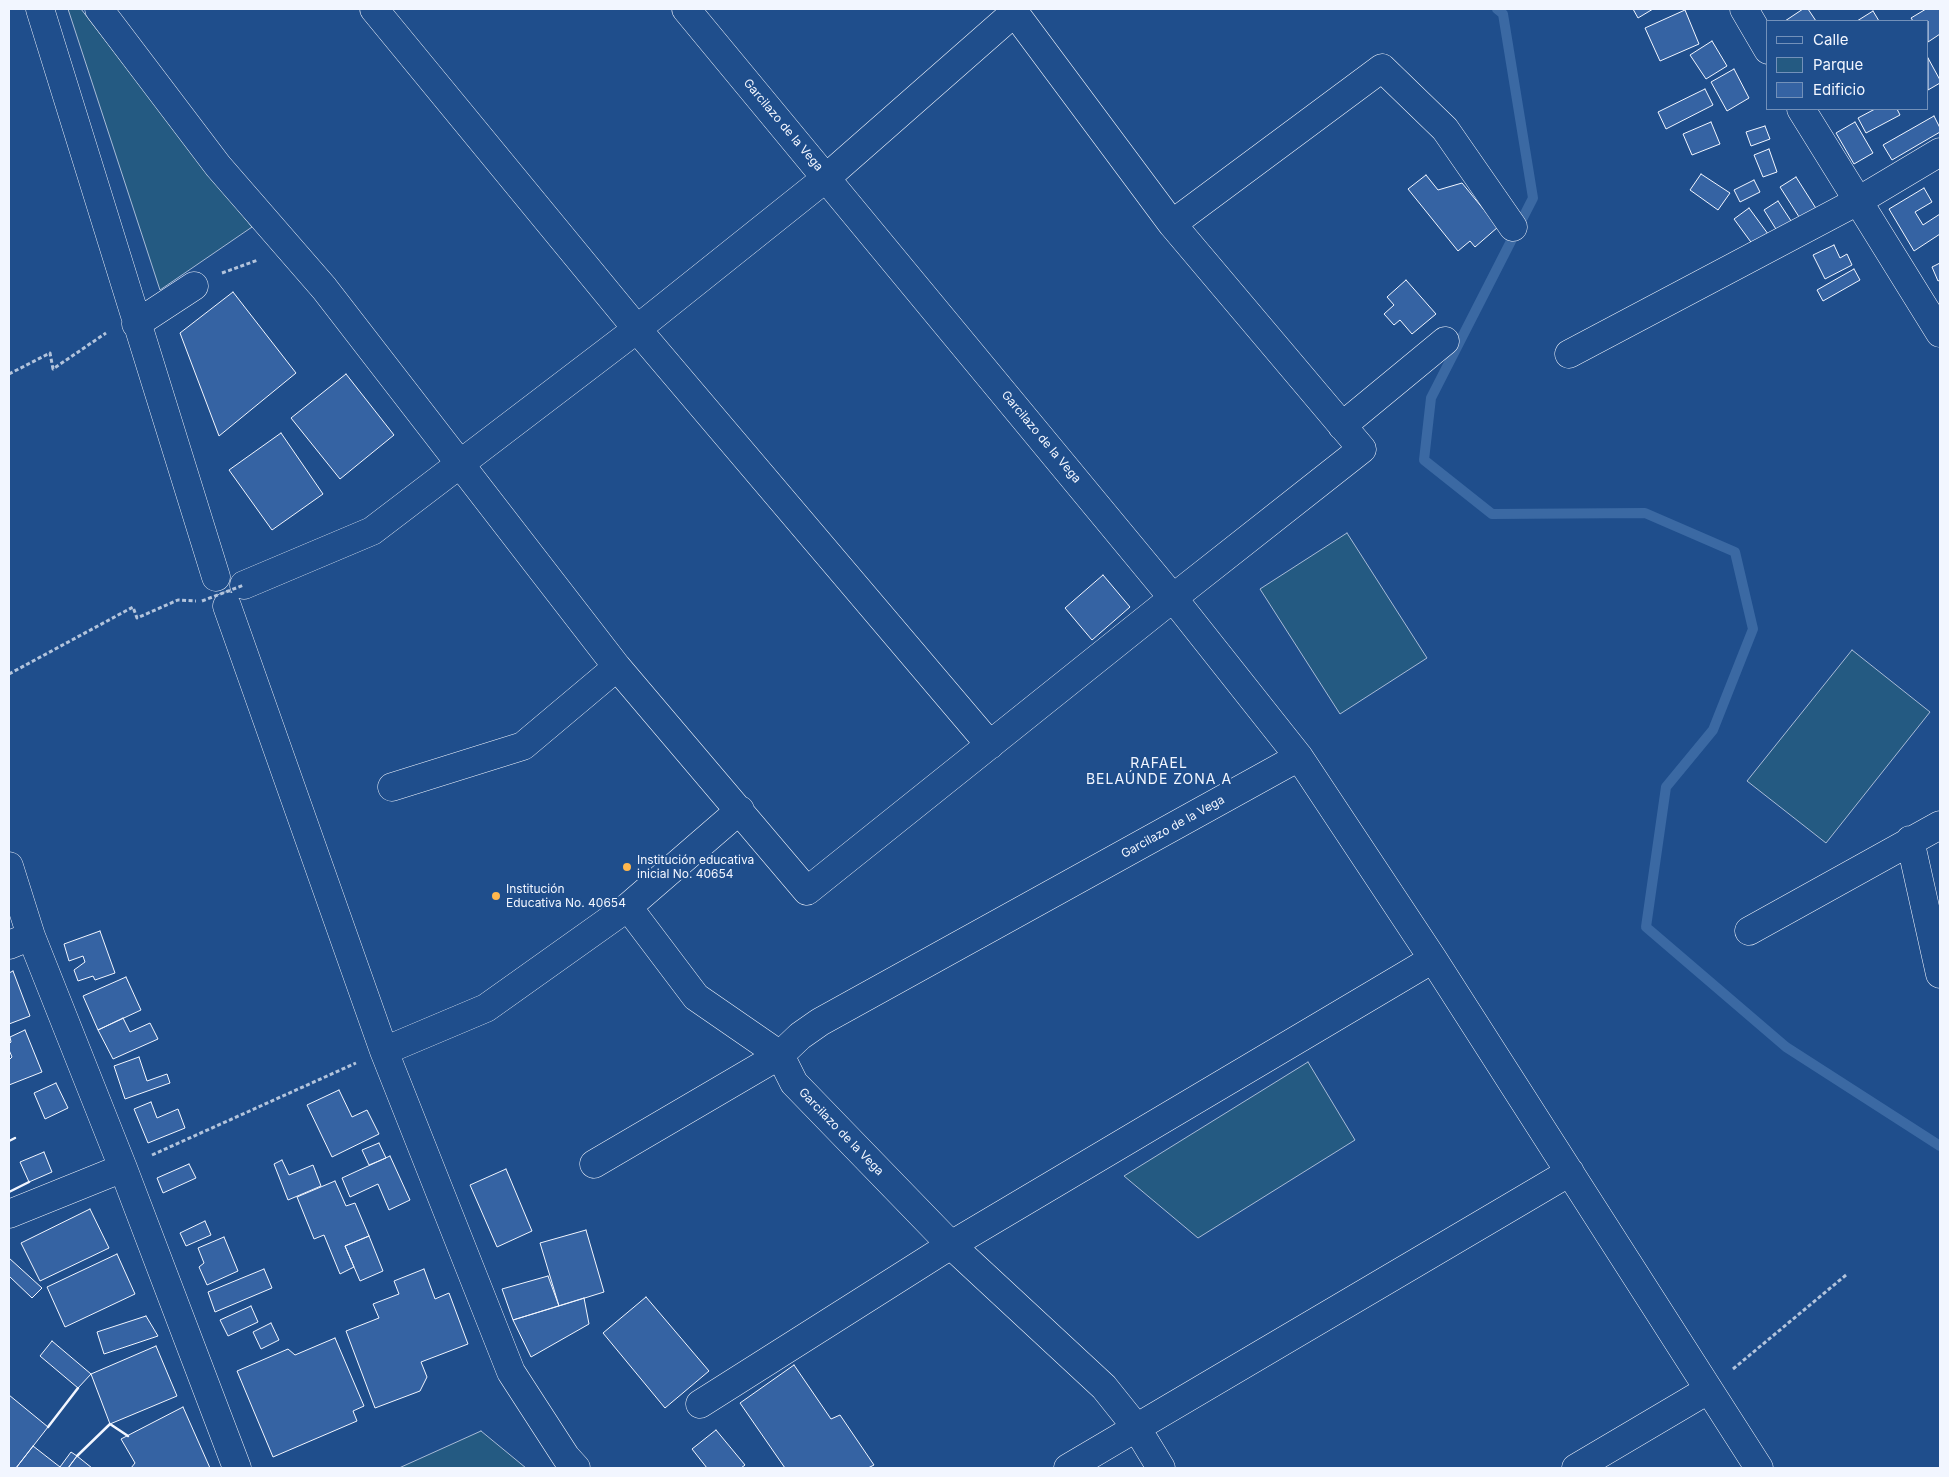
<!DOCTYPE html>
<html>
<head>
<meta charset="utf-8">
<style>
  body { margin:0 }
  #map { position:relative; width:1949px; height:1477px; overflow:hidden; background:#1f4e8c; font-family:Inter,sans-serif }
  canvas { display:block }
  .frame { position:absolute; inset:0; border:10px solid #f2f6ff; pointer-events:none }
  .legend { position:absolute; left:1766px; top:20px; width:162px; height:90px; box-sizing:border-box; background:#1f4e8c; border:1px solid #7391ba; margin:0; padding:6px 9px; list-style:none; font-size:15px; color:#f2f6ff }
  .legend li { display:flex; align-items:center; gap:10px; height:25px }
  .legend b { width:25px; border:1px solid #7391ba }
</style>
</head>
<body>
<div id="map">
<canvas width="1949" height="1477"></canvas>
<div class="frame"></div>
<ul class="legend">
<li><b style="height:6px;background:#1f4e8c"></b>Calle</li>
<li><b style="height:14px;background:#245a82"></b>Parque</li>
<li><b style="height:14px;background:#3563a3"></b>Edificio</li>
</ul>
</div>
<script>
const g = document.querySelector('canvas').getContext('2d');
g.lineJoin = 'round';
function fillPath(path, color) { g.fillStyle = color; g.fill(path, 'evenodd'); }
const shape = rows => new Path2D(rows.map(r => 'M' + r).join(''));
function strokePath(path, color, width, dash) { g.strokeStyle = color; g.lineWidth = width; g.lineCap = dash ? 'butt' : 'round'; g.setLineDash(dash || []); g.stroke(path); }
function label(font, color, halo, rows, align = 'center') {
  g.font = font + ' Inter,sans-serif'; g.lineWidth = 4; g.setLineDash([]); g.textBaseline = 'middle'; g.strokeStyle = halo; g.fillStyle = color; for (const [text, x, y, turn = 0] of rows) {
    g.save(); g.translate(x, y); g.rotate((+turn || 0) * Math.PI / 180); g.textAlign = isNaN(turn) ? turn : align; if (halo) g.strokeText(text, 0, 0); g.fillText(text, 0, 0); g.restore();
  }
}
const green = shape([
  [68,9,81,9,173,128,252,227,160,290,68,9],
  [1347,533,1427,658,1340,714,1260,589,1347,533],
  [1852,650,1930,712,1826,843,1747,781,1852,650],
  [1308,1062,1355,1140,1198,1238,1124,1176,1308,1062],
  [481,1431,526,1468,399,1468,481,1431]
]);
fillPath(green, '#245a82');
strokePath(green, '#a8bbd7', 1);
strokePath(shape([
  [1497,9,1503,14,1533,198,1431,398,1424,460,1492,514,1645,513,1735,552,1753,629,1713,730,1666,787,1646,927,1786,1047,1940,1146]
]), '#3b69a3', 10);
const building = shape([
  [1633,9,1653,9,1638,18,1633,9],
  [1803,9,1808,9,1816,21,1785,21,1803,9],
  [1926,9,1940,9,1940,34,1928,42,1928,21,1913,21,1911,18,1926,9],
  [1685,10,1699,44,1660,61,1645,28,1685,10],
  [1873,11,1879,21,1857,21,1873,11],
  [1712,41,1727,66,1706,79,1690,55,1712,41],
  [1928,58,1940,80,1940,83,1928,90,1928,58],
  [1734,69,1749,98,1727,111,1711,82,1734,69],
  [1705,89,1713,105,1666,129,1658,112,1705,89],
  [1875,109,1897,109,1900,115,1866,133,1858,118,1875,109],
  [1934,116,1940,128,1940,132,1892,160,1883,145,1934,116],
  [1711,122,1720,144,1692,155,1683,134,1711,122],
  [1855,122,1873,153,1854,164,1836,133,1855,122],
  [1765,126,1770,139,1751,146,1746,132,1765,126],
  [1769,149,1777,172,1763,177,1754,155,1769,149],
  [1701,174,1730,193,1718,210,1690,190,1701,174],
  [1426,175,1438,190,1462,183,1498,227,1475,247,1470,241,1458,251,1408,189,1426,175],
  [1796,177,1817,210,1801,220,1780,187,1796,177],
  [1754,180,1760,192,1740,202,1734,190,1754,180],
  [1924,188,1932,202,1915,212,1923,225,1940,214,1940,234,1914,251,1889,209,1924,188],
  [1778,201,1793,224,1779,234,1764,210,1778,201],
  [1749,208,1771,238,1756,249,1734,219,1749,208],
  [1834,245,1840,258,1847,254,1852,265,1825,279,1813,255,1834,245],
  [1940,263,1940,280,1938,281,1932,267,1940,263],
  [1854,269,1860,280,1823,301,1817,290,1854,269],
  [1406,280,1436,314,1412,334,1400,320,1394,325,1384,314,1394,305,1387,297,1406,280],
  [233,292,296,373,219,436,180,333,233,292],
  [346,374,394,435,340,479,291,418,346,374],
  [281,433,323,494,272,530,229,470,281,433],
  [1103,575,1130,607,1092,640,1065,608,1103,575],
  [100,931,115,973,95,980,93,976,78,981,74,970,85,962,83,956,69,961,64,944,100,931],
  [13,971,30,1016,9,1024,9,973,13,971],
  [126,977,141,1010,98,1030,83,996,126,977],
  [123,1018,130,1032,150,1023,158,1039,113,1059,98,1030,123,1018],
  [25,1030,42,1072,9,1085,9,1060,12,1057,9,1050,9,1044,11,1042,10,1037,25,1030],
  [139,1057,147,1081,167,1074,170,1083,125,1099,114,1066,139,1057],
  [56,1083,68,1108,45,1119,34,1093,56,1083],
  [339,1090,352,1117,367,1110,379,1134,332,1157,307,1105,339,1090],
  [151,1102,157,1118,178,1109,185,1128,148,1143,134,1109,151,1102],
  [379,1143,386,1158,369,1165,362,1150,379,1143],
  [44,1152,52,1172,29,1182,20,1162,44,1152],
  [390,1156,410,1200,389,1210,378,1184,350,1197,342,1178,390,1156],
  [282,1160,289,1175,313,1165,321,1186,288,1200,274,1164,282,1160],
  [189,1164,196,1178,163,1193,157,1178,189,1164],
  [506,1169,532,1231,497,1247,470,1185,506,1169],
  [335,1181,346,1206,355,1203,369,1236,345,1246,354,1267,340,1274,324,1235,314,1239,297,1197,335,1181],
  [90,1209,109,1248,40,1281,21,1243,90,1209],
  [205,1221,211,1235,186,1246,180,1233,205,1221],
  [586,1230,604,1292,559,1306,540,1243,586,1230],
  [369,1236,383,1271,360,1281,345,1246,369,1236],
  [224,1237,238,1271,207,1285,199,1267,204,1263,198,1248,224,1237],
  [117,1254,135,1294,65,1327,47,1287,117,1254],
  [9,1258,42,1288,32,1298,9,1276,9,1258],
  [264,1269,272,1288,215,1312,208,1292,264,1269],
  [424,1269,435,1299,449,1293,468,1344,421,1362,427,1377,420,1391,375,1408,346,1331,379,1318,373,1304,399,1294,394,1281,424,1269],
  [548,1276,559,1306,513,1320,502,1289,548,1276],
  [646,1297,709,1371,665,1408,603,1333,646,1297],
  [584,1298,589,1324,531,1357,513,1320,584,1298],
  [251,1306,258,1322,228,1336,220,1320,251,1306],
  [146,1316,158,1336,104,1354,97,1332,146,1316],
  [271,1323,279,1340,261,1349,253,1332,271,1323],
  [335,1338,364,1406,353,1411,357,1421,273,1457,237,1371,288,1349,295,1355,335,1338],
  [52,1341,91,1374,78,1388,40,1356,52,1341],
  [156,1346,177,1396,110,1424,91,1374,156,1346],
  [794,1365,831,1419,840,1415,874,1465,868,1468,785,1468,740,1403,794,1365],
  [9,1395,48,1427,16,1468,9,1468,9,1395],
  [183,1407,210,1468,131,1468,135,1463,121,1439,183,1407],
  [716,1430,745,1465,741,1468,707,1468,692,1449,716,1430],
  [33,1446,60,1467,71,1452,77,1456,68,1468,16,1468,33,1446],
  [77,1456,92,1468,68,1468,77,1456]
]);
fillPath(building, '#3563a3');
strokePath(building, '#f2f6ff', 1);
const minor = shape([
  [40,9,216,577],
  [99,9,218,166,324,288,617,667,807,891,1173,598,1362,449,1172,224,1012,9],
  [374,9,637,329,990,745],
  [686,9,1173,598,1299,757,1433,959,1759,1468],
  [1744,9,1768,50],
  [1801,109,1940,333],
  [1172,224,1382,68,1445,129,1513,227],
  [136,324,194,286],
  [1569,354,1858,201,1940,152],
  [1342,426,1445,341],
  [244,585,372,531,637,329,826,178,1015,12],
  [227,606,384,1051,511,1372,566,1457,576,1468],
  [392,787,523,746,617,667],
  [1910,840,1940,974],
  [9,866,31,936,123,1168,237,1468],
  [628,907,696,997,780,1055,794,1083,951,1245,1104,1387,1136,1427,1161,1468],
  [1749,931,1940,825],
  [9,945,31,936],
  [384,1051,486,1008,628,907,740,810],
  [594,1164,780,1055,800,1036,820,1022,1299,757],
  [9,1214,123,1168],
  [700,1404,951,1245,1433,959],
  [1068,1468,1570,1172],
  [1576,1468,1708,1390]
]);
strokePath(minor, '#f2f6ff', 29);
strokePath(shape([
  [222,273,258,260],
  [9,374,50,353,53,369,106,333],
  [9,674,133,607,137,618,178,600,196,601],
  [152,1155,356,1063],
  [1733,1369,1846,1275]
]), '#b3c4dc', 3, [4, 2.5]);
strokePath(minor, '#1f4e8c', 28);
strokePath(shape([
  [202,601,244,585]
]), '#b3c4dc', 3, [4, 2.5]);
strokePath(shape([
  [9,1141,15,1138],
  [9,1192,29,1182],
  [48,1427,78,1388],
  [77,1456,110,1424,128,1436]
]), '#f2f6ff', 2.5);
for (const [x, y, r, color] of [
  [627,867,5,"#ffb74d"],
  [496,896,5,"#ffb74d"]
]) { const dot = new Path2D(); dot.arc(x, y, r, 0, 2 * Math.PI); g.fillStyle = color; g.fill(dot); strokePath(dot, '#1f4e8c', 2); }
label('12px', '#f2f6ff', '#1f4e8c', [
  ["Garcilazo de la Vega",783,125,50],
  ["Garcilazo de la Vega",1041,437,50],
  ["Garcilazo de la Vega",1173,827,-29],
  ["Garcilazo de la Vega",841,1132,46]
]);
label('12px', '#f2f6ff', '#1f4e8c', [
  ["Institución educativa",637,860],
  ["inicial No. 40654",637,874],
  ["Institución",506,889],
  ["Educativa No. 40654",506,903]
], 'left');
g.letterSpacing = '1px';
label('14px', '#f2f6ff', '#1f4e8c', [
  ["RAFAEL",1159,764],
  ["BELAÚNDE ZONA A",1159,780]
]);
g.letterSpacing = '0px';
</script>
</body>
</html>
